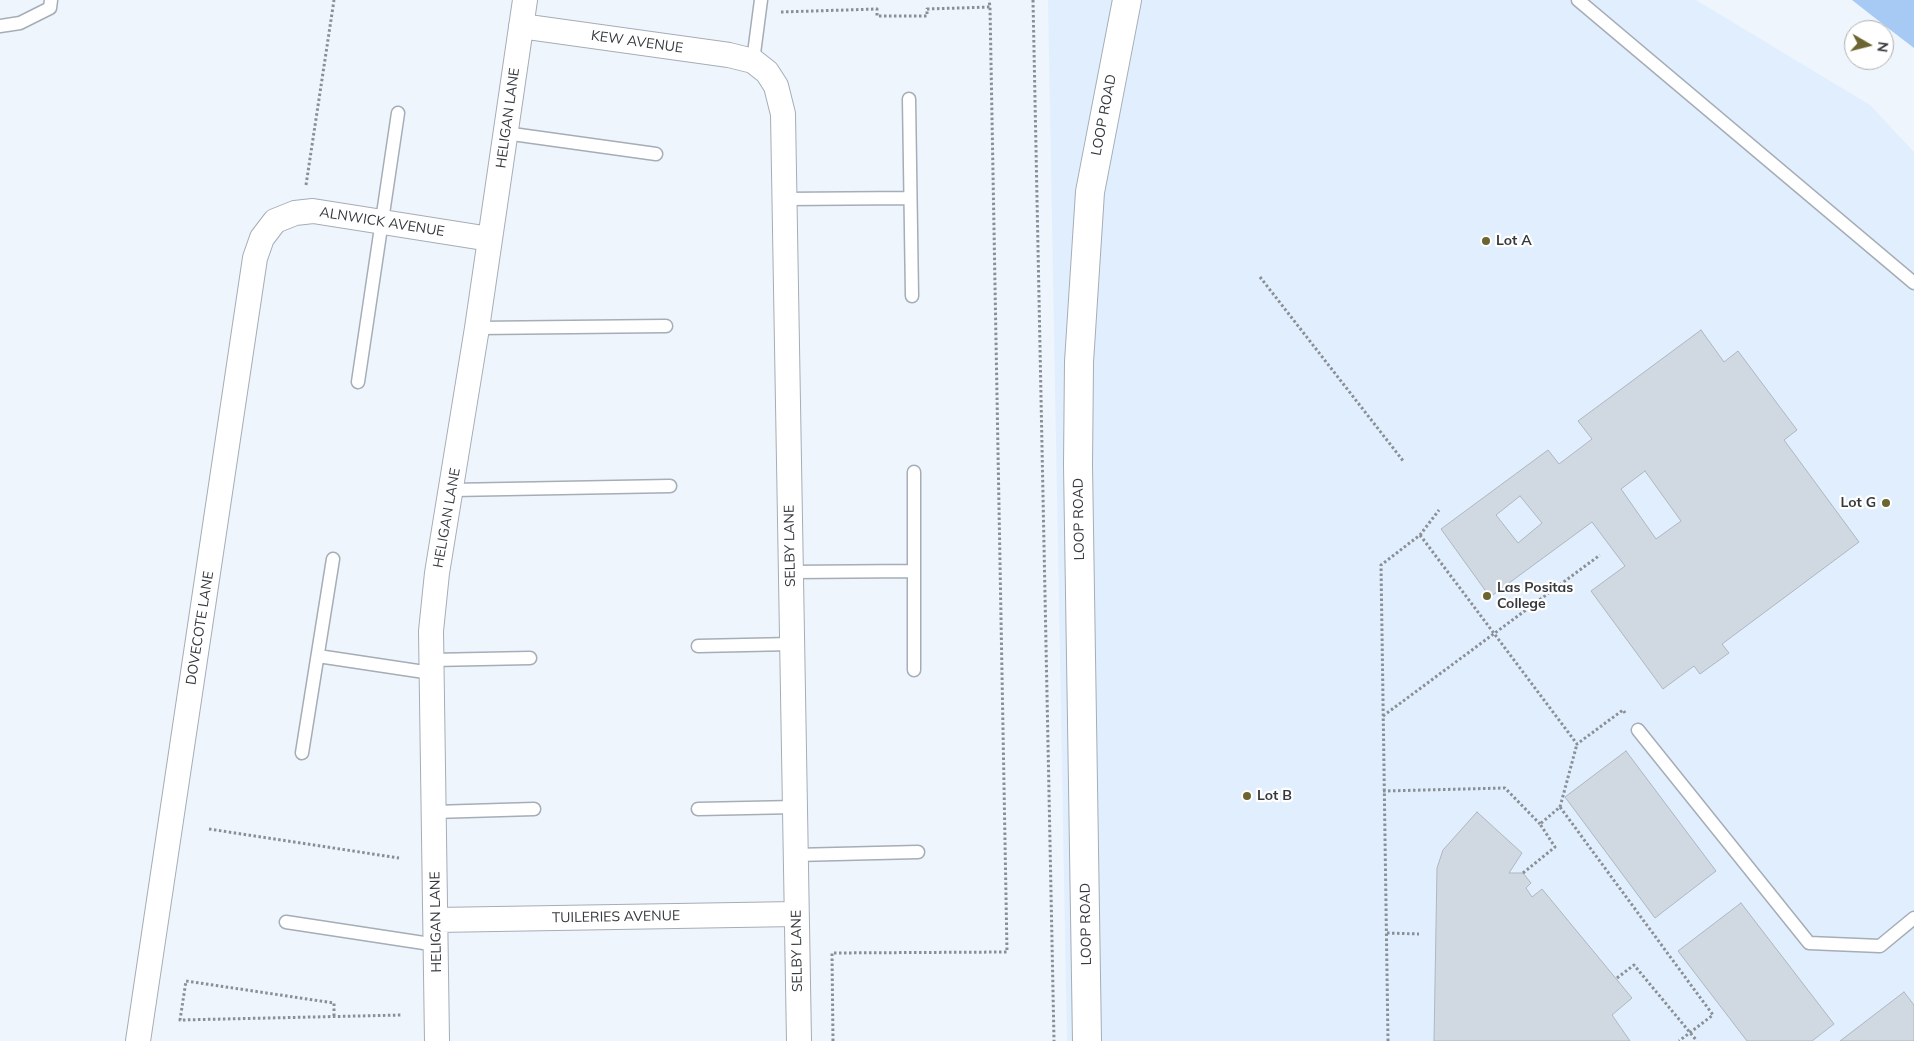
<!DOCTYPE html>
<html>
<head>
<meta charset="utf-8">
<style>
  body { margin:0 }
  #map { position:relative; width:1914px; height:1041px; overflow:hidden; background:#eef5fd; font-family:Mulish,sans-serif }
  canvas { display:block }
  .north { position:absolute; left:1844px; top:20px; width:50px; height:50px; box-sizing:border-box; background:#fff; border:1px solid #aeafb1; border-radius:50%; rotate:98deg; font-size:14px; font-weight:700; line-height:20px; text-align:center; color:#35383c }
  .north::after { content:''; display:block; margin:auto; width:18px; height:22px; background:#6c6531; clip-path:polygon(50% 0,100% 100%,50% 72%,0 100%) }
</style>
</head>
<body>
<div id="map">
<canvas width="1914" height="1041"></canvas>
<div class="north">N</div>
</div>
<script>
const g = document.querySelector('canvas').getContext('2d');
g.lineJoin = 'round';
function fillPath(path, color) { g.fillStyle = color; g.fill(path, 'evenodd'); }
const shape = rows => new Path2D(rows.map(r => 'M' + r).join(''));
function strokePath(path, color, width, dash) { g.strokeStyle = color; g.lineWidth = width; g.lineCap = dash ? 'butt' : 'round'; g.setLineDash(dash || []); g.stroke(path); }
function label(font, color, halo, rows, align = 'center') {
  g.font = font + ' Mulish,sans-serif'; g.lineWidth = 4.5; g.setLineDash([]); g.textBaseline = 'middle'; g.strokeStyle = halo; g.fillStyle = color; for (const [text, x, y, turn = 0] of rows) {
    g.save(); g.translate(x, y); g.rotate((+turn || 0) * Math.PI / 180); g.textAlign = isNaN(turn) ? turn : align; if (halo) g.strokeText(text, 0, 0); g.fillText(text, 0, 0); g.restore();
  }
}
fillPath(shape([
  [1048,0,1696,0,1870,105,1914,152,1914,1041,1067,1041]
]), '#e0eefe');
fillPath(shape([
  [1852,0,1914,0,1914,48,1884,25]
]), '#a6caf3');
const building = shape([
  [1701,330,1724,362,1738,351,1797,430,1784,440,1859,542,1722,644,1729,653,1700,674,1694,666,1663,689,1591,591,1625,566,1592,522,1490,597,1441,529,1548,450,1559,464,1592,439,1578,421,1701,330],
  [1645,471,1681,521,1656,539,1621,489,1645,471],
  [1520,496,1542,523,1518,543,1496,515,1520,496],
  [1626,751,1716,871,1655,918,1565,797,1626,751],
  [1477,812,1522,853,1509,873,1523,873,1531,883,1526,888,1532,897,1542,889,1632,998,1612,1015,1630,1041,1434,1041,1437,868,1443,850,1477,812],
  [1741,903,1834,1024,1812,1041,1747,1041,1678,951,1741,903],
  [1904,992,1914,1005,1914,1041,1840,1041,1904,992]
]);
fillPath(building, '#d0d9e2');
strokePath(building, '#afb7c1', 1);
const lane = shape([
  [1578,0,1914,283],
  [0,26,20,23,50,8,51,0],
  [753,61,761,0],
  [909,99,912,296],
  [505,133,656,154],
  [784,199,910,198],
  [477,328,666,326],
  [358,382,398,113],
  [914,472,914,670],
  [452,490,670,486],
  [791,572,914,571],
  [698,646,792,644],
  [318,656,431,673],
  [432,660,530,658],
  [1638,730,1809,943,1880,946,1914,918],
  [302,753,333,559],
  [698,809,795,807],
  [434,812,534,809],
  [795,855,918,852],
  [286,922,437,945]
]);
const street = shape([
  [521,26,729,55,753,61,767,72,776,86,783,114,799,1041],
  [436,920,796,914],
  [138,1041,255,258,262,238,275,221,295,213,313,211,490,239],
  [437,1041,431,631,437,573,477,328,525,0]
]);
const secondary = shape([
  [1087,1041,1078,465,1079,362,1090,192,1127,0]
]);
strokePath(lane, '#a5adb6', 15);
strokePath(street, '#a5adb6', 26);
strokePath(secondary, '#a5adb6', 30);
strokePath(shape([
  [1033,0,1054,1041],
  [781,12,877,9,877,16,927,16,927,9,990,7,989,0],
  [306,185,334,0],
  [1260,277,1404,462],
  [1420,535,1577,744,1623,710,1625,713],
  [1383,716,1600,555],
  [1383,791,1505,788,1540,824],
  [1560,807,1577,744],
  [209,829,399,858],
  [1523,873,1555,847,1540,824,1560,807,1713,1015,1679,1041],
  [1387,933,1419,934],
  [1617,978,1634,965,1697,1041],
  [334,1016,334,1003,186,981,180,1020,402,1015],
  [833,1041,832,953,1007,952,990,7],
  [1388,1041,1381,565,1420,535,1439,510]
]), '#8a8f95', 3, [2.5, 2.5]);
strokePath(lane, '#fff', 12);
strokePath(street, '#fff', 24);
strokePath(secondary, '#fff', 28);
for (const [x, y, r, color] of [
  [1486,241,5,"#6c6531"],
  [1886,503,5,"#6c6531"],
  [1487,596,5,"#6c6531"],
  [1247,796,5,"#6c6531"]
]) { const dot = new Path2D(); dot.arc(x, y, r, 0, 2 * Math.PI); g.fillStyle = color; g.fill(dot); strokePath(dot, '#fff', 2); }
label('14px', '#35383c', '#fff', [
  ["KEW AVENUE",637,42,8],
  ["LOOP ROAD",1104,115,-79],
  ["HELIGAN LANE",508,118,-82],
  ["ALNWICK AVENUE",382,222,9],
  ["HELIGAN LANE",447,518,-80],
  ["LOOP ROAD",1079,519,-91],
  ["SELBY LANE",790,546,-91],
  ["DOVECOTE LANE",200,628,-81],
  ["TUILERIES AVENUE",616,917,-1],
  ["HELIGAN LANE",436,922,-91],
  ["LOOP ROAD",1086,924,-91],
  ["SELBY LANE",797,951,-91]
]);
label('bold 14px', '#35383c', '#fff', [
  ["Lot A",1496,241],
  ["Lot G",1876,503,"right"],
  ["Las Positas",1497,588],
  ["College",1497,604],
  ["Lot B",1257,796]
], 'left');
</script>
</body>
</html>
